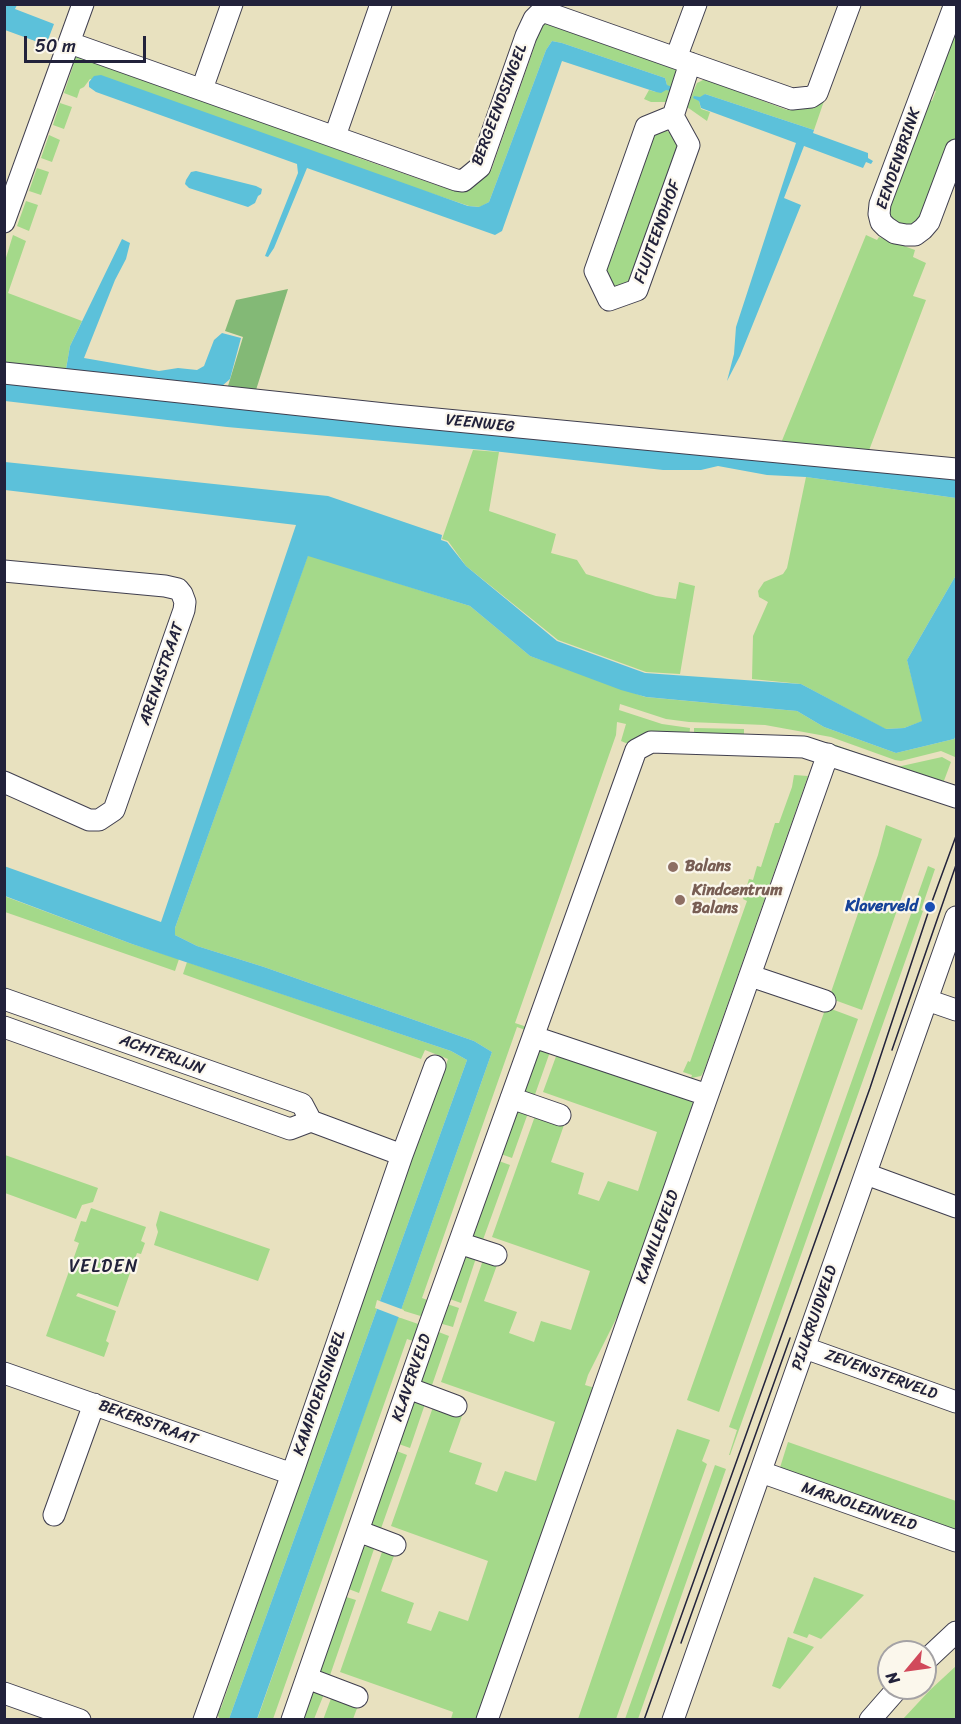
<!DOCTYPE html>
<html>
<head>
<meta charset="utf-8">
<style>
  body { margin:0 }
  #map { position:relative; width:961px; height:1724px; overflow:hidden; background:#e8e1bf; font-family:Sriracha,sans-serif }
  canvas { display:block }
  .frame { position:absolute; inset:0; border:6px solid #22223b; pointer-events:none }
  .north { position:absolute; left:877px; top:1640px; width:60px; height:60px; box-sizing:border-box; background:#fbf7ec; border:2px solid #a4a2a5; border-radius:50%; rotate:241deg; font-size:16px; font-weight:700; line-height:24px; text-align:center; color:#22223b }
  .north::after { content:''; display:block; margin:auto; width:21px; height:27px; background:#d1495b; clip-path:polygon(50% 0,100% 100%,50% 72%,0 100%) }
  .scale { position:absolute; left:24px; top:36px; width:122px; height:27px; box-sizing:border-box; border:3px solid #22223b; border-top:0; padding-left:8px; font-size:18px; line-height:21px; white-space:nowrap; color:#22223b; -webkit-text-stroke:4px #fbf7ec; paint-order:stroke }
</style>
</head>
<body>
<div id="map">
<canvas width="961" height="1724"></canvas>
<div class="frame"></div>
<div class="north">N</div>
<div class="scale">50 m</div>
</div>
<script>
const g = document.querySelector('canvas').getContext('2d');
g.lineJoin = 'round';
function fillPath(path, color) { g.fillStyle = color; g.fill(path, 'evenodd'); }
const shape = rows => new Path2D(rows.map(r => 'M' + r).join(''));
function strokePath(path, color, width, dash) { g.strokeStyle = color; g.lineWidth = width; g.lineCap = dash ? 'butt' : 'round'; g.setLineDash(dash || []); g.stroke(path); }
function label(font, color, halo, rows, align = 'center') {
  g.font = font + ' Sriracha,sans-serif'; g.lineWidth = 4.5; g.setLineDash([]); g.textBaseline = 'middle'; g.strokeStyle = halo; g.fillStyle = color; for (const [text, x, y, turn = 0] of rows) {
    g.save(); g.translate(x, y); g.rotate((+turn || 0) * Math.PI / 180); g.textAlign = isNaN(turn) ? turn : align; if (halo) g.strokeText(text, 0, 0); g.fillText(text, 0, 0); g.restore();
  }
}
fillPath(shape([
  [956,15,956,136,924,221,913,228,889,219,886,203,925,99,932,101,936,91,929,88],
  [547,21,569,26,567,31,645,59,648,54,678,69,669,102,651,102,644,99,649,90,656,92,667,85,665,78,562,43,552,41,546,50,489,202,480,207,469,206,90,79,84,87,80,89,77,98,64,93,73,66,67,64,76,56,358,151,356,157,445,188,448,182,491,171,536,42,531,40,537,27],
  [705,79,787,110,790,104,818,104,824,101,814,130,705,94,699,101,701,109,710,112,707,121,687,107,697,83],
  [60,103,72,107,64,129,53,125],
  [658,130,667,131,678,138,676,165,669,169,637,258,641,266,635,280,618,287,606,282,602,276,607,254,614,251,646,160,642,154,647,139],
  [49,135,60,140,52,162,41,158],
  [37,168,49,172,41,195,29,191],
  [26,201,38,205,29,231,17,226],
  [13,235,26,241,8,293,82,321,70,346,65,374,5,368,5,261],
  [866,235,877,240,879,237,915,250,913,257,926,263,913,296,926,300,868,453,781,443],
  [473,450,499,452,489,511,556,534,551,553,577,560,586,574,656,596,676,599,679,582,695,586,680,674,646,672,558,640,466,566,448,541,442,539],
  [806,477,956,498,956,575,907,660,923,721,904,728,885,729,801,684,752,679,753,636,768,602,759,597,758,591,764,582,783,574,787,568],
  [308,555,470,606,530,656,645,697,797,711,824,727,896,753,954,739,956,736,955,757,941,751,901,761,895,760,831,737,765,725,689,722,666,719,620,704,619,710,662,724,690,728,689,739,633,746,621,741,626,724,617,722,616,735,515,1023,530,1028,528,1031,517,1027,422,1298,433,1302,427,1318,401,1310,492,1052,474,1041,264,967,197,946,175,935,175,928],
  [694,728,744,729,744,734,698,733,694,739],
  [786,735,836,745,897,767,942,757,951,762,942,786,785,743],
  [794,775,808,776,704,1071,701,1076,691,1078,692,1075,683,1072,688,1061,690,1062,747,901,743,899,749,879,753,880,757,866,761,867,775,823,779,823,792,787],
  [886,825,922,839,862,1010,829,998,878,855],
  [928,866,935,869,921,910,923,911,730,1455,729,1455,737,1430,729,1427],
  [4,896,132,944,179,959,175,971,5,912],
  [187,962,451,1051,467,1060,229,1719,220,1719,214,1709,215,1707,221,1708,357,1319,366,1281,370,1282,406,1176,417,1133,422,1134,448,1059,425,1050,421,1059,183,974],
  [826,1007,858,1019,719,1412,687,1400],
  [545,1048,551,1049,532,1103,519,1094,539,1051],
  [558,1051,690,1099,693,1103,621,1309,588,1375,585,1385,595,1388,478,1719,451,1719,453,1712,340,1672,382,1552,394,1556,381,1591,414,1603,407,1623,431,1631,439,1611,468,1621,488,1561,391,1526,433,1407,462,1416,449,1452,482,1463,475,1484,497,1492,505,1471,536,1481,555,1422,441,1382,483,1260,497,1265,484,1301,517,1312,509,1333,534,1342,541,1321,571,1330,590,1271,492,1237,535,1116,564,1125,551,1162,584,1173,578,1194,599,1201,608,1181,638,1191,657,1132,543,1092],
  [514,1108,528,1113,512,1158,498,1153],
  [5,1155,98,1188,93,1202,82,1205,76,1219,5,1193],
  [496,1160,510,1165,480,1248,468,1239],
  [91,1208,146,1227,141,1241,145,1243,141,1254,137,1253,118,1307,78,1293,76,1296,116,1311,106,1341,109,1343,104,1357,46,1336,79,1243,74,1241,81,1221,86,1222],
  [160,1211,270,1249,258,1281,154,1245,158,1232,156,1225],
  [468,1255,476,1258,461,1303,447,1298,461,1260],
  [447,1304,459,1308,453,1327,439,1323],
  [398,1317,424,1326,419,1343,407,1339,273,1719,257,1720],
  [436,1331,449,1336,431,1388,417,1384],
  [412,1400,425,1404,410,1448,396,1443],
  [677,1429,710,1440,702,1461,707,1464,616,1719,578,1719],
  [788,1442,956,1501,956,1537,778,1474],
  [394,1450,407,1455,378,1537,367,1528],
  [715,1465,726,1469,638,1719,625,1719],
  [367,1546,374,1549,359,1593,346,1588,360,1548],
  [814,1577,864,1595,821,1639,809,1634,807,1638,793,1633],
  [343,1596,356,1600,327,1684,316,1673],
  [788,1637,814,1647,780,1689,772,1686],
  [956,1666,956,1719,903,1719,930,1690],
  [315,1691,324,1694,314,1719,299,1720,309,1692],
  [333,1693,359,1703,353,1719,323,1720]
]), '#a4d98a');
fillPath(shape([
  [288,289,256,390,228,386,243,337,225,331,236,300]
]), '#83b976');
fillPath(shape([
  [4,5,17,5,15,9,54,24,46,45,5,30],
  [552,41,562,43,665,78,667,85,672,87,671,91,666,90,661,93,656,92,562,61,502,231,495,235,307,168,274,248,268,257,265,256,298,173,297,164,96,92,89,87,89,82,94,76,101,75,468,206,479,207,489,202,546,50],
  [705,94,814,130,813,133,868,153,868,158,873,161,871,164,866,162,863,168,804,146,784,198,801,205,740,356,727,381,734,354,736,327,796,143,701,108,699,101,693,98,694,96,700,97],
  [196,171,256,186,262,189,261,194,258,196,255,203,248,207,189,188,185,184,186,180,191,172],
  [122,239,130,243,126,259,115,280,84,358,159,371,178,368,197,370,204,366,214,340,222,333,241,338,230,379,222,386,66,369,70,346],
  [4,382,956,479,956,498,806,477,767,475,718,466,701,470,663,470,484,450,227,427,5,401],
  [5,462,328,496,442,535,441,540,447,542,466,566,557,641,645,673,801,684,886,729,904,728,922,721,907,660,956,575,956,736,954,739,896,753,824,727,797,711,646,697,621,690,530,656,470,606,308,556,175,928,175,935,197,946,264,967,474,1041,492,1052,257,1719,229,1719,467,1060,451,1051,132,944,5,896,4,866,161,922,296,525,5,490]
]), '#5cc1da');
fillPath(shape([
  [377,1300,404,1310,401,1318,375,1308]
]), '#e8e1bf');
const minor = shape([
  [955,4,880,204,879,214,881,222,886,227,895,233,906,235,915,235,923,229,929,222,956,150],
  [70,43,456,180,463,181,480,167,526,36,534,19,539,14,545,12,792,99,811,97,817,93,850,4],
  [676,58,696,4],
  [202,89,232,4],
  [673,116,689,145,637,290,609,300,595,271,646,127,673,116],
  [673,116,690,63],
  [335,136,381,4],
  [4,222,83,4],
  [4,373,394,415,956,469],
  [4,571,165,586,178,589,182,594,185,602,184,610,114,810,99,820,89,820,4,782],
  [751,976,825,1001],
  [4,999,302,1104,311,1121,402,1155],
  [927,1000,956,1010],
  [4,1027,290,1129,311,1121],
  [534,1037,707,1095],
  [511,1098,560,1115],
  [866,1174,956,1207],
  [459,1243,496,1255],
  [805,1348,956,1402],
  [4,1373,292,1474],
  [408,1388,456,1406],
  [761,1472,956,1541],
  [54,1515,94,1404],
  [358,1531,395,1545],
  [925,1661,956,1632],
  [307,1678,357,1697],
  [4,1693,80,1720],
  [204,1720,292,1474,402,1155,435,1066],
  [292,1720,430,1324,636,750,651,742,804,747,956,797],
  [487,1720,828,754],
  [673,1720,956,917],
  [870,1720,898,1688]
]);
strokePath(minor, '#403f4f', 23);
strokePath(minor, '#fff', 21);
strokePath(shape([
  [892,1050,956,865],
  [681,1643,790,1338],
  [644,1720,870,1088,930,907,956,836]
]), '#22223b', 1.5);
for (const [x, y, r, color] of [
  [673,867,6,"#8d6e63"],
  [680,900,6,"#8d6e63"],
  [930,907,6,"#1a4fb4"]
]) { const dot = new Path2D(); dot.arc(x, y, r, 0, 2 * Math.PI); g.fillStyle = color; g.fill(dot); strokePath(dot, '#fbf7ec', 2); }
label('16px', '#22223b', '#fbf7ec', [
  ["BERGEENDSINGEL",500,105,-69],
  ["EENDENBRINK",899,159,-71],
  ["FLUITEENDHOF",658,232,-70],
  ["VEENWEG",480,424,6],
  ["ARENASTRAAT",162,674,-71],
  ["ACHTERLIJN",162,1055,20],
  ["KAMILLEVELD",658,1237,-70],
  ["PIJLKRUIDVELD",815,1318,-71],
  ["ZEVENSTERVELD",881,1375,20],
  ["KLAVERVELD",412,1378,-71],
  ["KAMPIOENSINGEL",320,1393,-71],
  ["BEKERSTRAAT",148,1423,20],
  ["MARJOLEINVELD",859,1507,19]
]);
label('bold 16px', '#785e54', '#fbf7ec', [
  ["Balans",685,867],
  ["Kindcentrum",692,891],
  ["Balans",692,909]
], 'left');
label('bold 16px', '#164399', '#fbf7ec', [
  ["Klaverveld",918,907]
], 'right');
g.letterSpacing = '1.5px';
label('18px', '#22223b', '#fbf7ec', [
  ["VELDEN",104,1267]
]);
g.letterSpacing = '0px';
</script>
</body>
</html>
